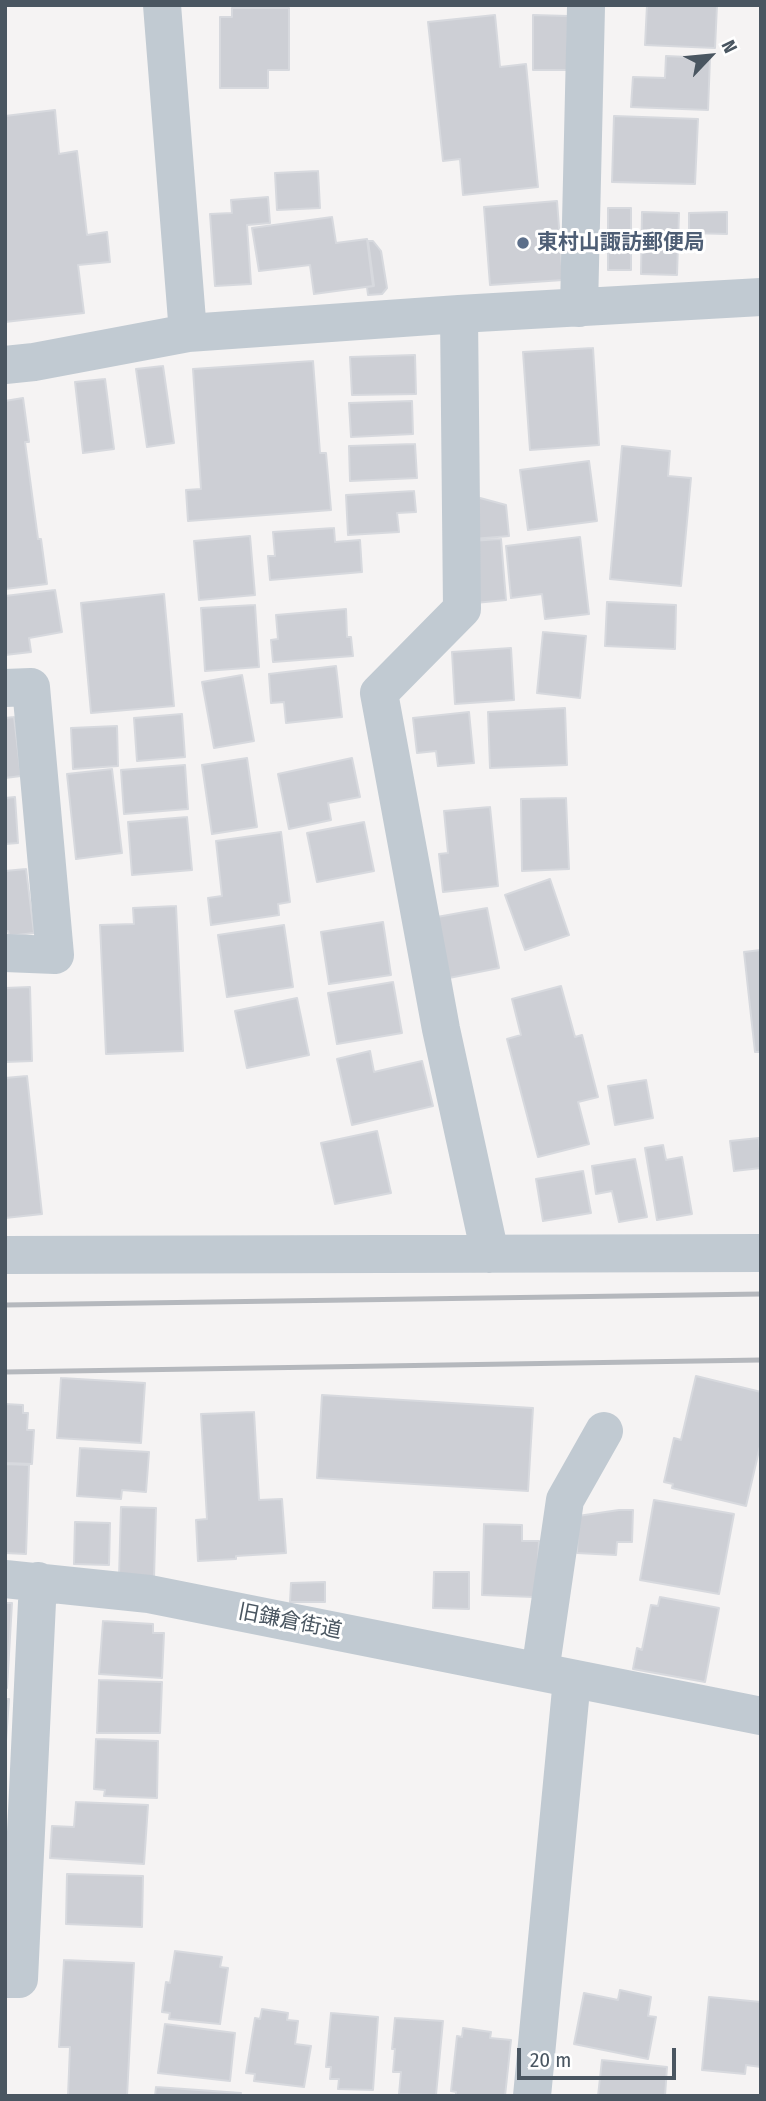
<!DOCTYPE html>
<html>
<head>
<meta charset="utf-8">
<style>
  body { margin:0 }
  #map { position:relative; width:766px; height:2101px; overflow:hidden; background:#f5f3f3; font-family:"Fira Sans Condensed",sans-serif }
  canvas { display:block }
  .frame { position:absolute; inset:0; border:7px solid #4a5661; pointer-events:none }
  .north { position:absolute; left:675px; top:21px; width:70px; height:70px; -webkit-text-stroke:5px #fff; paint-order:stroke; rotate:64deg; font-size:19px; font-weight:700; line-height:28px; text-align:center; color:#4a5661 }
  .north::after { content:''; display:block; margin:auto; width:24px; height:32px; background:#4a5661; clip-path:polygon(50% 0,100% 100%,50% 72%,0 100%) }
  .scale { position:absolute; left:517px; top:2048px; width:159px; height:32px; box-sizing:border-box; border:4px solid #4a5661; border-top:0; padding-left:9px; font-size:21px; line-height:24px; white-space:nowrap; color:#4a5661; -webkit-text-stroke:5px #fff; paint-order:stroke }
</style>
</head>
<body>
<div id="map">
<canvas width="766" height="2101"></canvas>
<div class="frame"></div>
<div class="north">N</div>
<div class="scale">20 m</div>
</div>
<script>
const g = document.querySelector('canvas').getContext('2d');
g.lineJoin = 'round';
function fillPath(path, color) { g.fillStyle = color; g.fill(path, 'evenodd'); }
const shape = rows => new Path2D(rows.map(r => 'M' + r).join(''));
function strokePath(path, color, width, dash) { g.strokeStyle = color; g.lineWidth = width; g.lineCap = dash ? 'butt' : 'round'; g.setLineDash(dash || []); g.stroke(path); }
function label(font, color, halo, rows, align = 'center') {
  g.font = font + ' "Fira Sans Condensed","Noto Sans JP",sans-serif'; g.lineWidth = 6; g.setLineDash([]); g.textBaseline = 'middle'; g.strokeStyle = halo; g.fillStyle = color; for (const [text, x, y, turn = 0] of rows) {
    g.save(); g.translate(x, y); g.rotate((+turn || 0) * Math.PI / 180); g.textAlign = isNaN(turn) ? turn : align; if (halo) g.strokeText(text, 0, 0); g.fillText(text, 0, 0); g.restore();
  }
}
const building = shape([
  [647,5,717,5,715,48,645,45,647,5],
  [232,8,289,8,289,70,268,70,268,88,220,88,220,17,232,17,232,8],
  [495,15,500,67,526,64,538,187,463,195,460,159,443,161,428,22,495,15],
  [533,15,568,16,567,70,533,70,533,15],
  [666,56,710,58,708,110,631,107,633,77,665,78,666,56],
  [55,110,59,154,77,151,87,235,107,232,110,262,78,265,84,313,5,322,5,116,55,110],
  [614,116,698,119,695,184,612,182,614,116],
  [318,171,320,208,277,210,275,173,318,171],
  [268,197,270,223,247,225,251,284,215,286,210,214,232,213,231,200,268,197],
  [557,201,563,280,490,285,484,207,557,201],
  [608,208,631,208,631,270,608,270,608,208],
  [642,212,679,213,677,275,641,274,642,212],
  [727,212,727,234,689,233,689,213,727,212],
  [332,217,336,243,367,239,373,286,314,294,310,265,259,271,252,228,332,217],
  [368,241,373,241,381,251,387,288,382,294,368,295,367,287,374,286,368,241],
  [593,348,599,445,530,450,523,352,593,348],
  [415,355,416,394,352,395,350,357,415,355],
  [313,361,320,453,326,453,331,510,188,521,186,490,201,489,193,369,313,361],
  [163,366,174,443,147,447,136,369,163,366],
  [105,379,114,449,83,453,75,382,105,379],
  [23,398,29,442,25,442,38,539,41,539,47,584,5,589,5,401,23,398],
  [412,401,413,434,351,437,349,403,412,401],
  [415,444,417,478,350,481,349,446,415,444],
  [622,446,670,451,668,476,691,478,681,586,610,579,622,446],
  [589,461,597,521,528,530,520,470,589,461],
  [414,491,416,512,397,513,399,532,348,535,346,495,414,491],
  [469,495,506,505,509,536,473,539,469,495],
  [334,528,335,542,360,540,362,572,270,580,268,556,275,556,273,532,334,528],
  [250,536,255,595,199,600,194,541,250,536],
  [580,537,589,614,545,619,542,594,511,598,506,546,580,537],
  [501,539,506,600,475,603,470,541,501,539],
  [55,590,62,632,29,638,31,652,5,655,5,596,55,590],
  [164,594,174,706,91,713,81,603,164,594],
  [607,602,676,605,675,649,605,646,607,602],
  [255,605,259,667,205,671,201,608,255,605],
  [346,609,347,637,351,637,353,656,273,662,271,640,278,639,276,615,346,609],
  [543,632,586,636,580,698,537,693,543,632],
  [511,648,514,700,455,704,452,652,511,648],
  [336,666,342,717,286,723,284,702,271,703,269,674,336,666],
  [242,675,254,741,214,748,202,682,242,675],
  [565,708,567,765,490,768,488,712,565,708],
  [469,712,474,763,438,766,436,751,417,753,413,718,469,712],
  [182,714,185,757,137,761,134,718,182,714],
  [14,717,21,776,5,778,5,718,14,717],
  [117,726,118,766,73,769,71,728,117,726],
  [247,758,257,827,212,834,202,765,247,758],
  [352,758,360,797,328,803,331,820,289,829,278,774,352,758],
  [185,765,188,809,124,814,121,770,185,765],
  [112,769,122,853,76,859,67,774,112,769],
  [15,797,18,843,5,844,5,798,15,797],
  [566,798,569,869,522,871,521,799,566,798],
  [490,807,498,886,443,892,439,854,448,853,444,811,490,807],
  [187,817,192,870,132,875,128,822,187,817],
  [364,822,374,871,317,882,307,833,364,822],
  [281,832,290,902,278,904,279,915,211,925,208,898,222,896,216,841,281,832],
  [26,869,34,933,9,936,8,931,5,931,5,871,26,869],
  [550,879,569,935,525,950,505,895,550,879],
  [176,906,183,1051,106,1054,100,925,134,924,133,908,176,906],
  [487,908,499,968,449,978,437,917,487,908],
  [383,922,391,975,329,984,321,932,383,922],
  [284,925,293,987,227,997,218,935,284,925],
  [761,950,761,1052,755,1052,744,952,761,950],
  [393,982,402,1033,337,1044,328,993,393,982],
  [561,986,575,1037,582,1035,598,1097,578,1102,589,1144,538,1157,507,1039,521,1035,512,999,561,986],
  [30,987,32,1061,5,1062,5,988,30,987],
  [297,998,309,1055,247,1068,235,1011,297,998],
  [370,1051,374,1072,422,1061,433,1106,352,1125,337,1059,370,1051],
  [27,1076,42,1214,5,1218,5,1078,27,1076],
  [646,1080,653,1118,615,1125,608,1086,646,1080],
  [377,1131,391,1193,335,1204,321,1143,377,1131],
  [759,1138,761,1168,734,1171,730,1141,759,1138],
  [663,1145,666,1160,682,1157,692,1214,657,1220,645,1148,663,1145],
  [635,1159,647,1217,619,1222,612,1191,596,1194,592,1166,635,1159],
  [583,1171,591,1213,543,1221,536,1179,583,1171],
  [696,1376,761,1392,761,1442,746,1506,672,1488,673,1484,664,1482,674,1438,681,1440,696,1376],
  [61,1378,145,1383,141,1443,57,1438,61,1378],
  [322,1395,533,1408,528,1491,317,1478,322,1395],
  [5,1404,23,1405,23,1413,28,1413,27,1430,34,1430,32,1464,5,1463,5,1404],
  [254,1412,259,1500,282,1499,286,1553,236,1556,236,1559,198,1561,196,1520,207,1519,201,1414,254,1412],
  [80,1448,149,1452,146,1492,122,1490,121,1499,77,1496,80,1448],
  [5,1464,29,1465,26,1554,5,1553,5,1464],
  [654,1500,734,1514,719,1594,640,1580,654,1500],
  [121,1507,156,1508,154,1578,119,1577,121,1507],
  [619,1510,633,1510,632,1542,617,1542,616,1555,577,1553,578,1516,619,1510],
  [75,1522,110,1523,109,1565,74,1564,75,1522],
  [484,1524,522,1525,522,1541,539,1541,537,1582,534,1597,482,1595,484,1524],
  [434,1572,469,1572,469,1609,433,1608,434,1572],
  [325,1582,325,1602,290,1602,291,1583,325,1582],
  [660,1597,719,1608,705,1682,633,1669,637,1648,642,1650,651,1605,658,1606,660,1597],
  [5,1603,12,1603,7,1688,5,1688,5,1603],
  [103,1621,153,1624,153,1633,164,1633,162,1678,99,1674,103,1621],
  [99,1680,162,1682,160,1733,97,1733,99,1680],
  [5,1699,9,1699,5,1755,5,1699],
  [96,1739,158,1741,157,1798,104,1796,105,1790,94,1789,96,1739],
  [76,1802,148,1805,144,1864,50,1858,52,1826,74,1827,76,1802],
  [67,1874,143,1876,142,1927,66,1924,67,1874],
  [175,1951,222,1957,220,1967,228,1968,220,2024,169,2019,170,2013,162,2012,166,1982,170,1983,175,1951],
  [64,1960,134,1963,127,2096,68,2096,70,2047,59,2047,64,1960],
  [620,1990,651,1997,648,2016,656,2017,648,2059,574,2044,584,1993,618,2000,620,1990],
  [709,1997,761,2002,761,2067,746,2065,745,2074,702,2070,709,1997],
  [262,2009,288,2013,287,2020,298,2021,295,2044,311,2046,304,2087,254,2081,255,2074,246,2073,255,2018,260,2019,262,2009],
  [331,2013,378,2017,373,2090,338,2089,339,2079,330,2079,331,2067,326,2067,331,2013],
  [395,2018,443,2021,436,2095,399,2094,401,2072,393,2072,395,2049,392,2049,395,2018],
  [165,2024,235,2033,230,2081,158,2073,165,2024],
  [463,2028,491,2032,490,2038,511,2040,505,2096,456,2096,456,2092,451,2091,457,2036,462,2037,463,2028],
  [602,2060,667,2067,665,2096,598,2096,602,2060],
  [156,2087,241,2093,240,2096,155,2096,156,2087]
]);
fillPath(building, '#cdcfd5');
strokePath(building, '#d7d9de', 2);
strokePath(shape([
  [162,5,188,333],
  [579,308,586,7],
  [459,314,462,609,379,693,441,1029,490,1254],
  [5,365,34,362,188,333,459,314,761,297],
  [5,688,31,687,55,955,5,953],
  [5,1255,761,1253],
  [5,1579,149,1594,761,1716],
  [540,1672,565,1500,604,1431],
  [5,1979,19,1979,38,1581],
  [532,2096,572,1679]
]), '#c1cad2', 38);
strokePath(shape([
  [5,1305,761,1294],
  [5,1372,761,1360]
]), '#b5b8bd', 5);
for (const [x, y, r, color] of [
  [523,243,7,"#5c6f8a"]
]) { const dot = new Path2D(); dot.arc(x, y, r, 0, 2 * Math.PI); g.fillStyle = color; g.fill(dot); strokePath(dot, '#fff', 2.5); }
label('bold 21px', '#4e5e75', '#fff', [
  ["東村山諏訪郵便局",537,243]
], 'left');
label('21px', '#4a5661', '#fff', [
  ["旧鎌倉街道",290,1622,11]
]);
</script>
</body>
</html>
